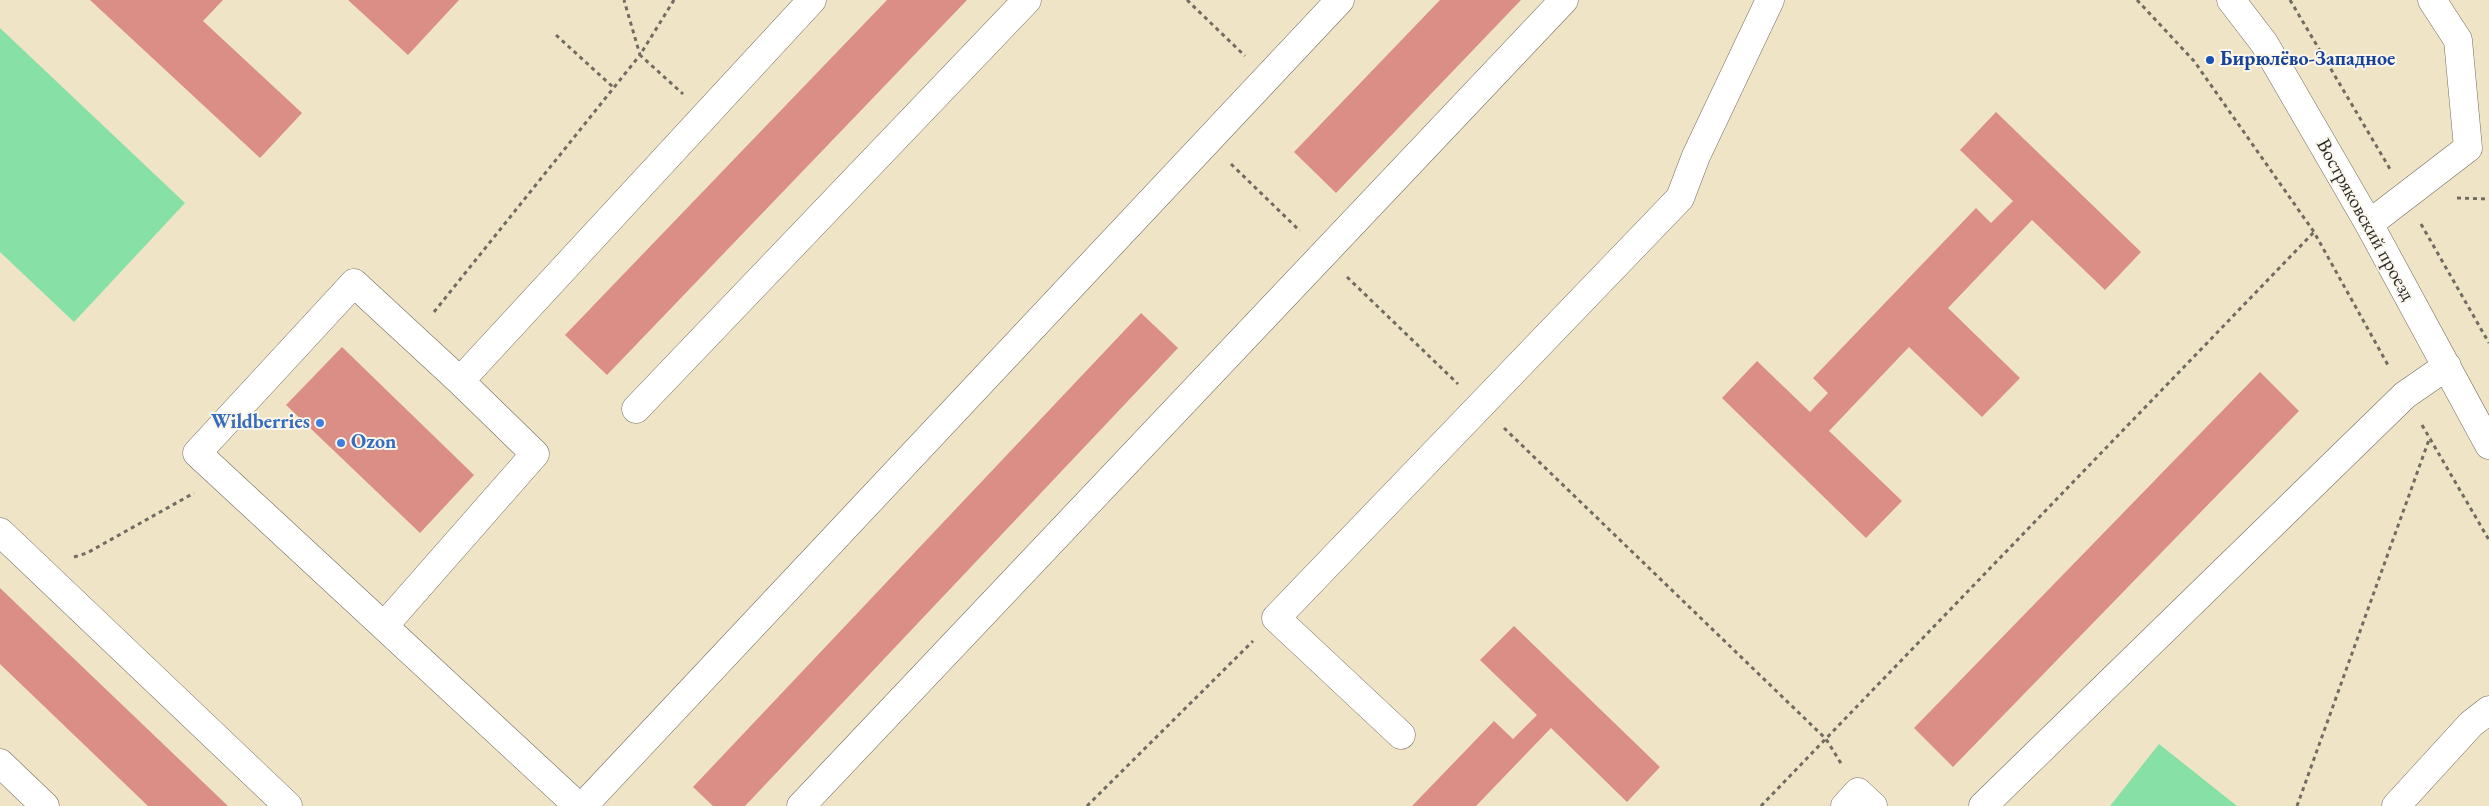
<!DOCTYPE html>
<html>
<head>
<meta charset="utf-8">
<style>
  body { margin:0 }
  canvas { display:block; background:#f0e4c6 }
</style>
</head>
<body>
<canvas width="2489" height="806"></canvas>
<script>
const g = document.querySelector('canvas').getContext('2d');
g.lineJoin = 'round';
function fillPath(path, color) { g.fillStyle = color; g.fill(path, 'evenodd'); }
const shape = rows => new Path2D(rows.map(r => 'M' + r).join(''));
function strokePath(path, color, width, dash) { g.strokeStyle = color; g.lineWidth = width; g.lineCap = dash ? 'butt' : 'round'; g.setLineDash(dash || []); g.stroke(path); }
function label(font, color, halo, rows, align = 'center') {
  g.font = font + ' "EB Garamond",serif'; g.lineWidth = 4; g.setLineDash([]); g.textBaseline = 'middle'; g.strokeStyle = halo; g.fillStyle = color; for (const [text, x, y, turn = 0] of rows) {
    g.save(); g.translate(x, y); g.rotate((+turn || 0) * Math.PI / 180); g.textAlign = isNaN(turn) ? turn : align; if (halo) g.strokeText(text, 0, 0); g.fillText(text, 0, 0); g.restore();
  }
}
fillPath(shape([
  [0,28,185,203,74,322,0,252],
  [2159,744,2237,806,2110,806]
]), '#87e0a5');
fillPath(shape([
  [90,0,223,0,203,21,302,113,260,158],
  [348,0,459,0,408,55],
  [887,0,967,0,607,375,565,335],
  [1440,0,1521,0,1336,193,1294,152],
  [1996,112,2141,252,2105,290,2032,220,1948,308,2020,378,1982,417,1909,347,1829,431,1902,501,1866,538,1722,398,1757,361,1810,412,1828,393,1813,378,1976,208,1991,223,2013,201,1960,150],
  [1141,313,1178,348,745,806,713,806,693,787],
  [342,347,474,475,420,533,286,405],
  [2260,372,2299,411,1953,767,1914,728],
  [0,588,228,806,148,806,0,664],
  [1514,626,1660,767,1627,802,1551,728,1476,806,1412,806,1494,721,1513,739,1537,715,1480,660]
]), '#da8e86');
const minor = shape([
  [2231,0,2264,43,2369,224,2489,445],
  [2369,224,2468,148,2458,40,2432,0],
  [636,409,1027,0],
  [0,532,288,806],
  [384,626,535,454,460,381],
  [1401,735,1276,618,1680,198,1696,156,1770,0],
  [0,763,45,806],
  [578,806,197,453,354,283,460,381,812,0],
  [583,806,1340,0],
  [801,806,1564,0],
  [1845,806,1858,792,1873,806],
  [1983,806,2405,395,2447,366],
  [2396,806,2471,724,2489,710]
]);
strokePath(minor, '#706c61', 29);
strokePath(shape([
  [674,0,640,55,683,94],
  [1187,0,1245,56],
  [2137,0,2194,61,2314,232,2389,367],
  [2290,0,2390,169],
  [556,35,614,88],
  [1231,164,1300,231],
  [2457,198,2489,199],
  [2421,224,2489,343],
  [1347,277,1458,384],
  [434,312,640,55,624,0],
  [2422,425,2489,540],
  [1504,428,1826,739,1842,765],
  [74,557,87,553,194,493],
  [1087,806,1253,641],
  [1761,806,2314,232],
  [2297,806,2430,437]
]), '#706c61', 3, [4, 4]);
strokePath(minor, '#fff', 28);
for (const [x, y, r, color] of [
  [2210,60,5,"#1a4fb4"],
  [320,423,5,"#3f7fe0"],
  [341,443,5,"#3f7fe0"]
]) { const dot = new Path2D(); dot.arc(x, y, r, 0, 2 * Math.PI); g.fillStyle = color; g.fill(dot); strokePath(dot, '#fbf7ec', 2); }
label('bold 20px', '#164399', '#fbf7ec', [
  ["Бирюлёво-Западное",2220,60]
], 'left');
label('20px', '#2b2b2b', '#fbf7ec', [
  ["Востряковский проезд",2365,220,61]
]);
label('bold 20px', '#366cbe', '#fbf7ec', [
  ["Wildberries",310,423],
  ["Ozon",351,443,"left"]
], 'right');
</script>
</body>
</html>
